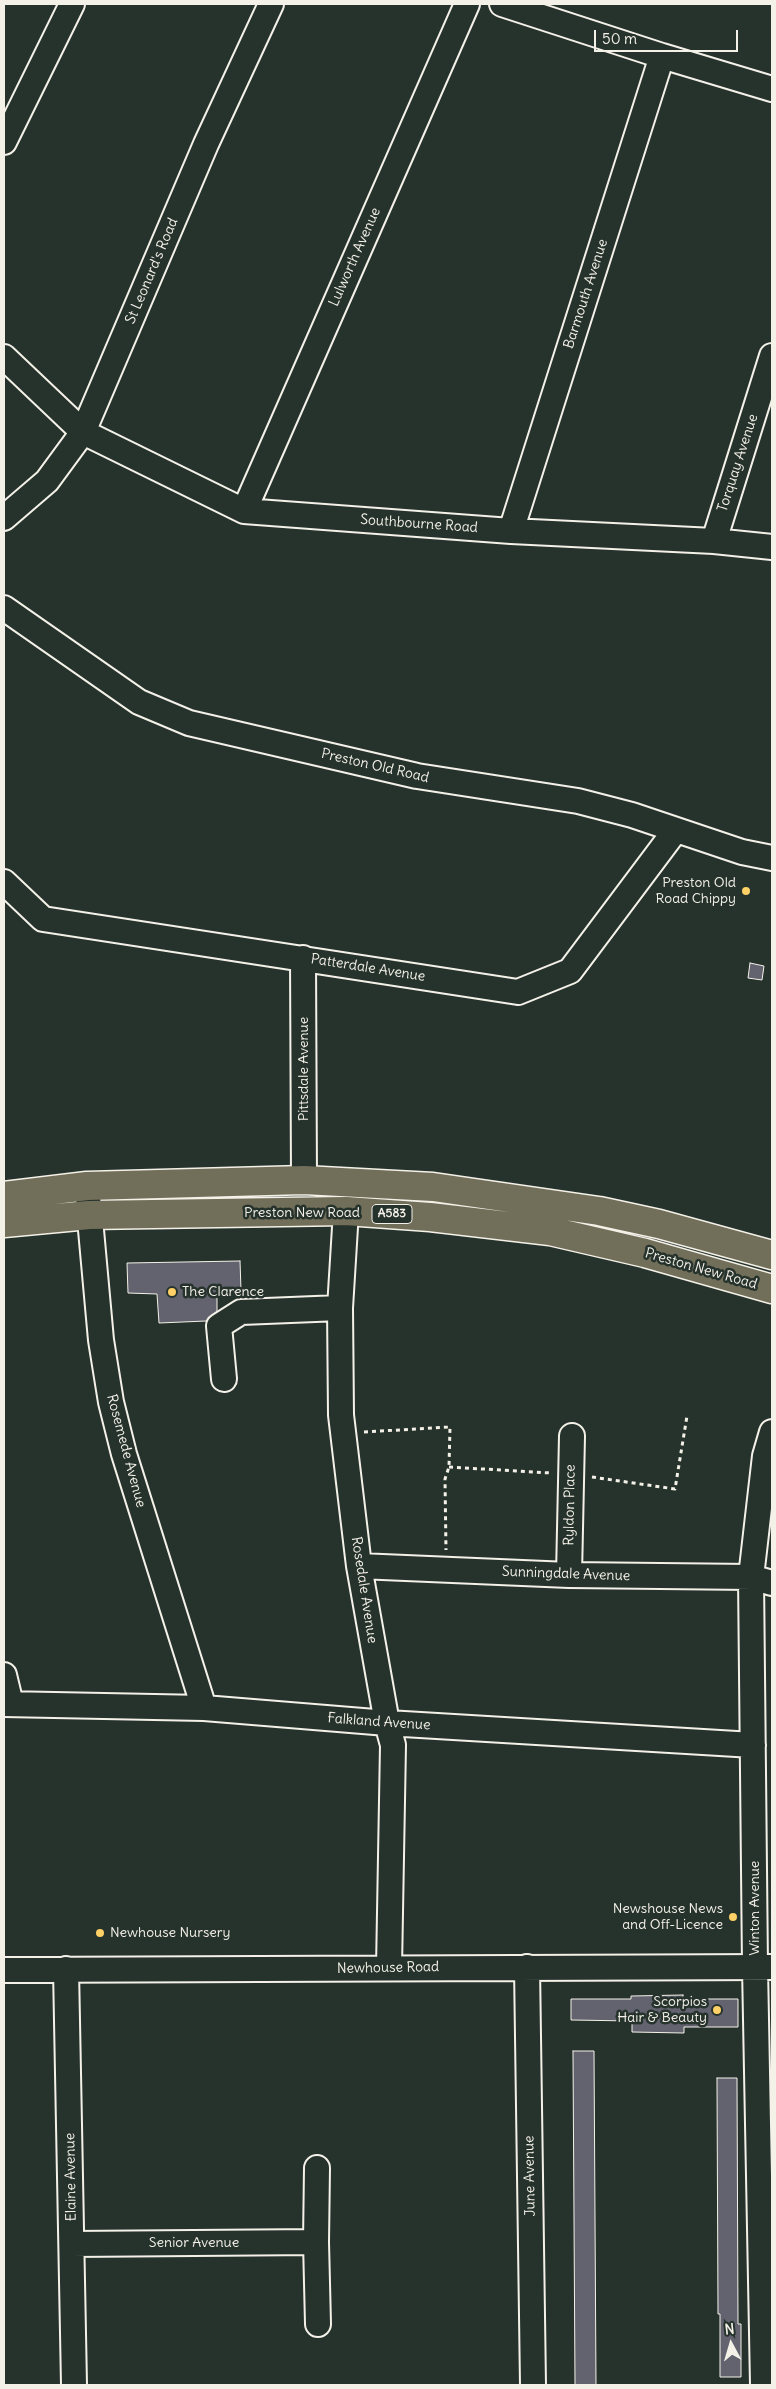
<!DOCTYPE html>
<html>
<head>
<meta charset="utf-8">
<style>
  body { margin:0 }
  #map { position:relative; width:776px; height:2389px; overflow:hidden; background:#26332d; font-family:Delius,sans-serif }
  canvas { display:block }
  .frame { position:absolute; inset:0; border:5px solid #f4f1e8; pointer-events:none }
  .north { position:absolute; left:706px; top:2319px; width:50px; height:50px; -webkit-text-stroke:4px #26332d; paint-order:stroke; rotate:354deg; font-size:14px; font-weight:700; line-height:20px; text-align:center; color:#f4f1e8 }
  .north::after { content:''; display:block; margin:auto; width:18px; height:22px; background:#f4f1e8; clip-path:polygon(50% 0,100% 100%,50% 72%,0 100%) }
  .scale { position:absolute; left:594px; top:30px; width:144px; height:22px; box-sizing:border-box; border:2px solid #f4f1e8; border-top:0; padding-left:6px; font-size:15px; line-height:18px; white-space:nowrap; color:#f4f1e8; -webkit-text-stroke:4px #26332d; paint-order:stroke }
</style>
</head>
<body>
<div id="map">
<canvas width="776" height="2389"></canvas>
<div class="frame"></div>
<div class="north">N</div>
<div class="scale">50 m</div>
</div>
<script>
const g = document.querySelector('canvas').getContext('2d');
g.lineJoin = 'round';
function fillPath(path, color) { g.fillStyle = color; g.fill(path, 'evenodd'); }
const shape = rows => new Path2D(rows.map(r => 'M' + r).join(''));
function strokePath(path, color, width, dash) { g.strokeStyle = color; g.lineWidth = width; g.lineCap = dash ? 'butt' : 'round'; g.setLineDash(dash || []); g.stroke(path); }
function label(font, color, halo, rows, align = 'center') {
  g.font = font + ' Delius,sans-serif'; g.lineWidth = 5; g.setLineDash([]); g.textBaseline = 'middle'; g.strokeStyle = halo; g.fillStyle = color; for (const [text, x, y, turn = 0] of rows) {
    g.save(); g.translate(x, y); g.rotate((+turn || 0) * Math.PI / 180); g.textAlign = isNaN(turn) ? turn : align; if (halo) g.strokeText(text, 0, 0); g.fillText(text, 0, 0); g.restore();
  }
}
const building = shape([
  [750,963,764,966,762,980,748,978,750,963],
  [240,1261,241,1290,217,1291,217,1311,206,1321,159,1323,157,1294,128,1293,127,1263,240,1261],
  [683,1995,683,1999,738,1999,738,2027,684,2027,684,2033,632,2032,632,2021,571,2020,571,1999,631,1999,631,1996,683,1995],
  [573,2051,594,2051,596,2385,575,2385,573,2051],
  [717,2078,737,2078,738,2324,741,2324,741,2377,720,2377,720,2314,718,2314,717,2078]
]);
fillPath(building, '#63636f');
strokePath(building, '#f4f1e8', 1);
const minor = shape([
  [502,4,662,56,772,89],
  [4,142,72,4],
  [4,357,83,432,244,511,511,531,714,541,772,547],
  [244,511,467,4],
  [4,518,47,481,83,432,206,144,271,4],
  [511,531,662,56],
  [714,541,772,356],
  [4,608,139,702,189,723,417,776,578,801,632,815,742,852,772,858],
  [4,882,43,919,518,992,570,971,675,831],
  [303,958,304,1180],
  [87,1186,101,1340,111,1402,124,1454,204,1708],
  [346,1211,340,1308,341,1415,359,1566,387,1723,393,1745,389,1968],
  [224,1379,219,1326,241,1312,340,1308],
  [359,1566,569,1575,751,1577,772,1583],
  [569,1575,572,1436],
  [4,1675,11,1704],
  [4,1704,204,1708,387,1723,753,1745],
  [527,1967,533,2385],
  [66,1969,74,2385],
  [4,1970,772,1967],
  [316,2242,318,2324],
  [72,2244,316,2242,317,2168],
  [763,2385,755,1967,751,1577,765,1456,772,1432]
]);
const highway = shape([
  [4,1196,87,1186,304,1180,433,1187,599,1211,659,1224,772,1255],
  [4,1223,89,1215,346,1211,430,1217,550,1231,645,1253,772,1289]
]);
strokePath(minor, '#f4f1e8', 28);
strokePath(highway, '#f4f1e8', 31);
strokePath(shape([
  [364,1432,450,1427,449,1467,445,1479,446,1550],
  [449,1467,551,1473],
  [592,1477,675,1489,687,1416]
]), '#f4f1e8', 3, [4, 4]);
strokePath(minor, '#26332d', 24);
strokePath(highway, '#716e59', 28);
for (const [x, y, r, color] of [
  [746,891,5,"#ffd166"],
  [172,1292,5,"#ffd166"],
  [733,1917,5,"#ffd166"],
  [100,1933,5,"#ffd166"],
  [717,2010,5,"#ffd166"]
]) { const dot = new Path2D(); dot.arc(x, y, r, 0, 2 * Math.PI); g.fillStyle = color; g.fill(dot); strokePath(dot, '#26332d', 2); }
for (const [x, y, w] of [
  [392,1214,40]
]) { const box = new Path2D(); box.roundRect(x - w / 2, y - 9.5, w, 19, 4); g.fillStyle = '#26332d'; g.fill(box); strokePath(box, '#f4f1e8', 1); }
label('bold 12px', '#f4f1e8', null, [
  ["A583",392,1214]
]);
label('14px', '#f4f1e8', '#26332d', [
  ["Lulworth Avenue",355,257,-66],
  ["St Leonard's Road",152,271,-67],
  ["Barmouth Avenue",586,294,-72],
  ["Torquay Avenue",738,463,-72],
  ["Southbourne Road",419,524,4],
  ["Preston Old Road",375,766,13],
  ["Patterdale Avenue",368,968,9],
  ["Pittsdale Avenue",304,1069,-90],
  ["Preston New Road",302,1213],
  ["Preston New Road",701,1269,16],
  ["Rosemede Avenue",126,1451,75],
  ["Ryldon Place",570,1505,-89],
  ["Sunningdale Avenue",566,1574,2],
  ["Rosedale Avenue",364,1590,81],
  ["Falkland Avenue",379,1722,4],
  ["Winton Avenue",755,1908,-90],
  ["Newhouse Road",388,1968,-1],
  ["June Avenue",530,2176,-91],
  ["Elaine Avenue",71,2177,-91],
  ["Senior Avenue",194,2243]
]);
label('14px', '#f4f1e8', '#26332d', [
  ["Preston Old",736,883],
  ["Road Chippy",736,899],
  ["The Clarence",182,1292,"left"],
  ["Newshouse News",723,1909],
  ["and Off-Licence",723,1925],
  ["Newhouse Nursery",110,1933,"left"],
  ["Scorpios",707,2002],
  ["Hair & Beauty",707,2018]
], 'right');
</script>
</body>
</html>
